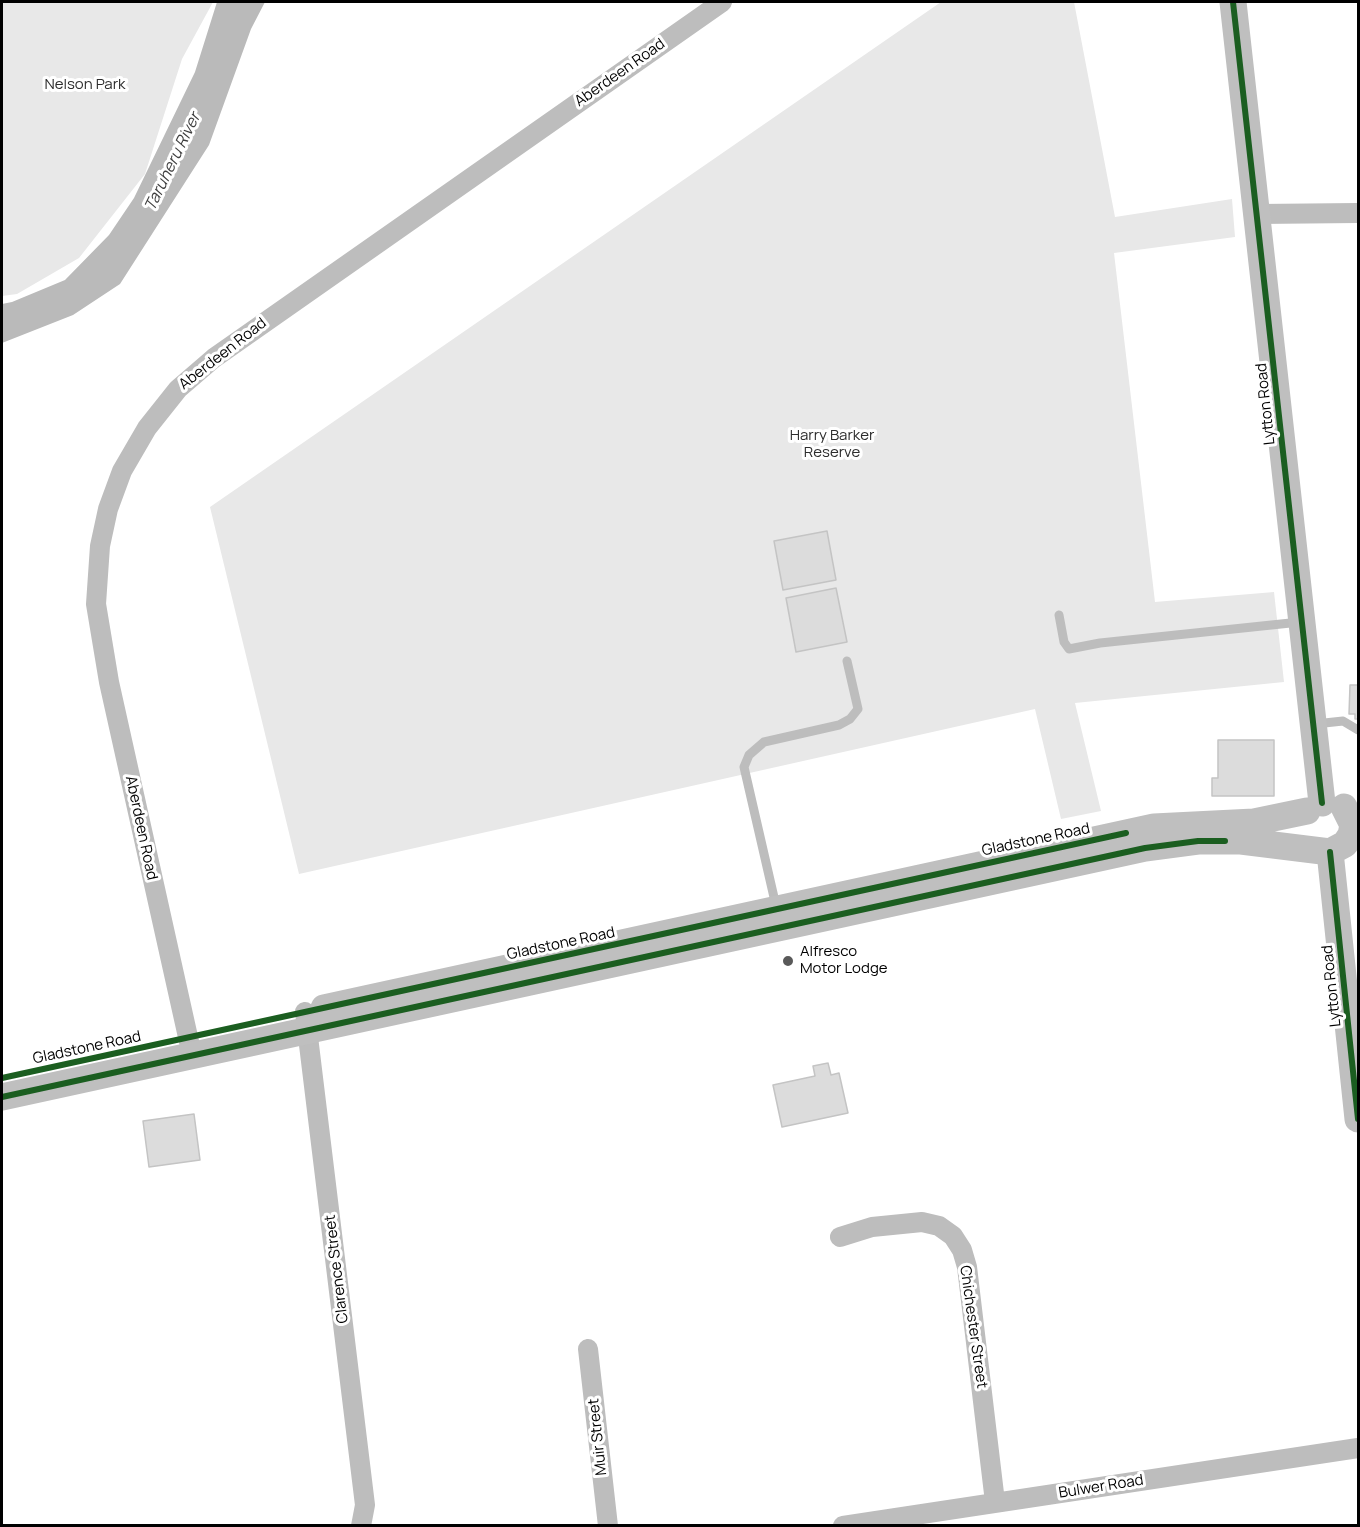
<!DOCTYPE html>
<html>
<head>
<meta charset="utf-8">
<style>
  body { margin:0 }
  #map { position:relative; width:1360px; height:1527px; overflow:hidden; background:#fff; font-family:Manrope,sans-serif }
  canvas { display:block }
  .frame { position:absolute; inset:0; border:3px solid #000; pointer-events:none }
</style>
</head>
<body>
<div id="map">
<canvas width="1360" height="1527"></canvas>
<div class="frame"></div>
</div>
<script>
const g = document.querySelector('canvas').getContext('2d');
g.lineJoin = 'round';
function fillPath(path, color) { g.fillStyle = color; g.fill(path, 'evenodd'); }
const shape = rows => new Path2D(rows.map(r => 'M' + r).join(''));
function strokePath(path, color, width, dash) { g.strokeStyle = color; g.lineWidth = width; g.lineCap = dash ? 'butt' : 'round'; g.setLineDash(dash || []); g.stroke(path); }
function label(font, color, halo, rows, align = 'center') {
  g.font = font + ' Manrope,sans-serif'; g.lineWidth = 6; g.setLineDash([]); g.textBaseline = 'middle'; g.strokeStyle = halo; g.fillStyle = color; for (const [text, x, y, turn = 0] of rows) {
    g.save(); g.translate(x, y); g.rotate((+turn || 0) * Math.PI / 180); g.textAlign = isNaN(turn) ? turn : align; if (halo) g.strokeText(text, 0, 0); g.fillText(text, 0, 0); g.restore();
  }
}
fillPath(shape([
  [2,2,213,2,182,59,145,174,79,258,17,294,2,296],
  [941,2,1074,2,1115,217,1232,199,1235,237,1114,253,1155,602,1274,592,1284,682,1075,703,1101,811,1061,819,1035,709,299,874,210,507]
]), '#e8e8e8');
fillPath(shape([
  [217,2,265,2,251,29,209,145,120,284,73,315,2,343,2,304,12,302,65,280,109,235,134,198,195,72]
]), '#bababa');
const building = shape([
  [827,531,836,580,783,590,774,541,827,531],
  [836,588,847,642,796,652,786,598,836,588],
  [1350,685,1358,685,1358,719,1355,719,1355,714,1349,714,1350,685],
  [1218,740,1274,740,1274,796,1212,796,1212,778,1218,778,1218,740],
  [828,1063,831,1075,839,1073,848,1113,782,1127,773,1085,815,1076,813,1066,828,1063],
  [194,1114,200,1160,149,1167,143,1121,194,1114]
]);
fillPath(building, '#dcdcdc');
strokePath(building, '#c4c4c4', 1.5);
strokePath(shape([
  [1059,615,1064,642,1069,649,1100,643,1300,622],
  [1315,724,1343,721,1358,730],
  [776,906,744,767,749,755,764,742,839,725,850,719,858,709,847,661]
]), '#bdbdbd', 9);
strokePath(shape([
  [1258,214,1358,213],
  [305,1012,365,1505,361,1526],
  [192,1055,109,682,96,604,100,546,108,509,122,471,147,428,178,389,214,358,722,2],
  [840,1237,872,1227,922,1222,939,1226,953,1236,962,1250,967,1267,995,1502],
  [588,1349,608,1526],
  [843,1526,1358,1448]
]), '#bdbdbd', 20);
strokePath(shape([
  [1233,2,1322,803],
  [1330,852,1358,1119],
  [324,1008,1154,827,1254,822,1307,811],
  [2,1097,1145,848,1198,841,1241,841,1330,852,1345,844,1351,835,1353,825,1344,807]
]), '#bfbfbf', 27);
strokePath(shape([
  [1233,2,1322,803],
  [1330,852,1358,1119],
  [2,1078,1126,833],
  [2,1097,1145,848,1198,841,1225,841]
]), '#1b5e20', 6);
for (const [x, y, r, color] of [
  [788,961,6,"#595959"]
]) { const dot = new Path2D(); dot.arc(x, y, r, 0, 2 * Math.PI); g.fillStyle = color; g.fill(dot); strokePath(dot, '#fff', 2); }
label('15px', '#000', '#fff', [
  ["Aberdeen Road",620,73,-35],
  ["Aberdeen Road",223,354,-38],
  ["Lytton Road",1266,404,-96],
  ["Aberdeen Road",141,828,78],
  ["Gladstone Road",1036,840,-12],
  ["Gladstone Road",561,944,-12],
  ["Lytton Road",1332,986,-96],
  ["Gladstone Road",87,1048,-12],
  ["Clarence Street",337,1269,-97],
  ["Chichester Street",973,1327,82],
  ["Muir Street",598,1437,-96],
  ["Bulwer Road",1101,1487,-9]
]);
label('15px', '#2d2d2d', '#fff', [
  ["Nelson Park",85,85],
  ["Harry Barker",832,436],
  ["Reserve",832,453]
]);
label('15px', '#000', '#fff', [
  ["Alfresco",800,952],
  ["Motor Lodge",800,969]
], 'left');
label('italic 16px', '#3e3e3e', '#fff', [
  ["Taruheru River",173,162,-64]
]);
</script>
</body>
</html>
